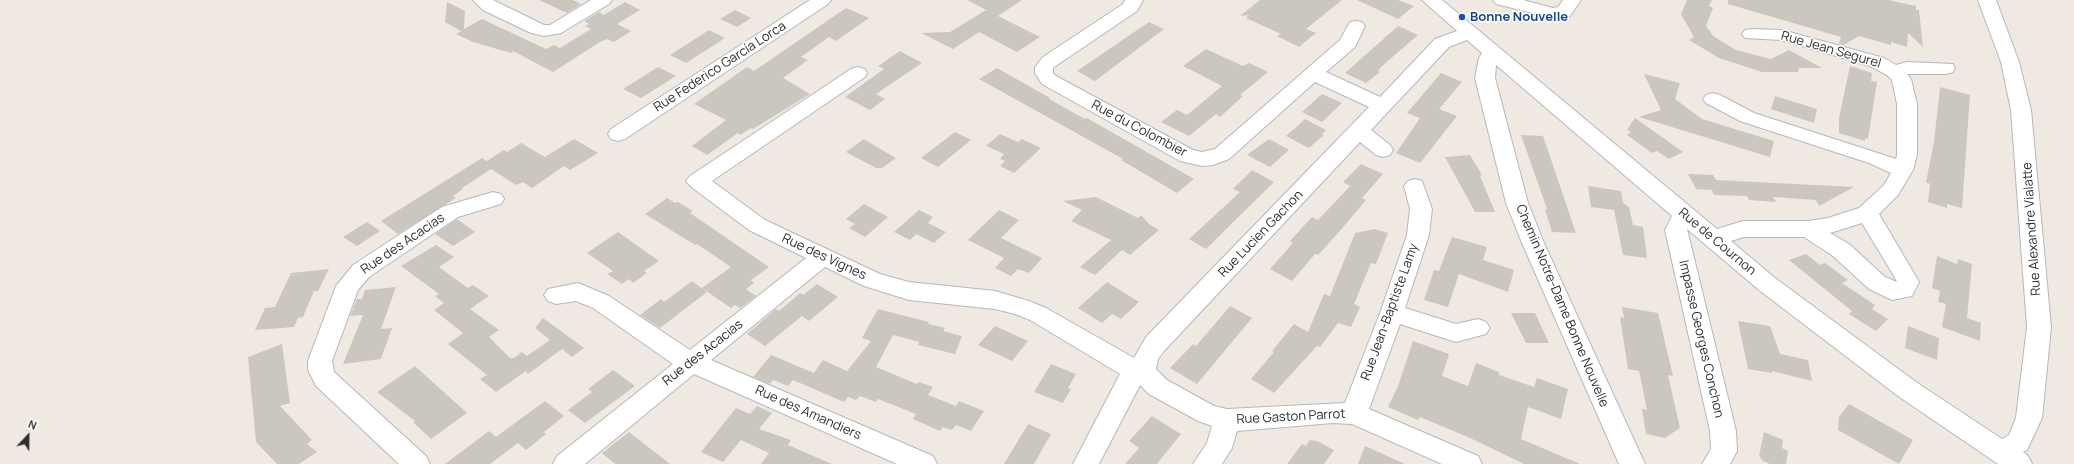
<!DOCTYPE html>
<html>
<head>
<meta charset="utf-8">
<style>
  body { margin:0 }
  #map { position:relative; width:2074px; height:464px; overflow:hidden; background:#efe9e1; font-family:Manrope,sans-serif }
  canvas { display:block }
  .north { position:absolute; left:8px; top:416px; width:40px; height:40px; -webkit-text-stroke:3px #fff; paint-order:stroke; rotate:22deg; font-size:11px; font-weight:700; line-height:16px; text-align:center; color:#2e2e2e }
  .north::after { content:''; display:block; margin:auto; width:14px; height:18px; background:#2e2e2e; clip-path:polygon(50% 0,100% 100%,50% 72%,0 100%) }
</style>
</head>
<body>
<div id="map">
<canvas width="2074" height="464"></canvas>
<div class="north">N</div>
</div>
<script>
const g = document.querySelector('canvas').getContext('2d');
g.lineJoin = 'round';
function fillPath(path, color) { g.fillStyle = color; g.fill(path, 'evenodd'); }
const shape = rows => new Path2D(rows.map(r => 'M' + r).join(''));
function strokePath(path, color, width, dash) { g.strokeStyle = color; g.lineWidth = width; g.lineCap = dash ? 'butt' : 'round'; g.setLineDash(dash || []); g.stroke(path); }
function label(font, color, halo, rows, align = 'center') {
  g.font = font + ' Manrope,sans-serif'; g.lineWidth = 3; g.setLineDash([]); g.textBaseline = 'middle'; g.strokeStyle = halo; g.fillStyle = color; for (const [text, x, y, turn = 0] of rows) {
    g.save(); g.translate(x, y); g.rotate((+turn || 0) * Math.PI / 180); g.textAlign = isNaN(turn) ? turn : align; if (halo) g.strokeText(text, 0, 0); g.fillText(text, 0, 0); g.restore();
  }
}
fillPath(shape([
  [539,0,573,0,581,4,567,13],
  [967,0,1022,0,998,16],
  [1260,0,1342,0,1306,29,1316,33,1299,47,1277,36,1281,34,1246,18,1249,15,1240,16],
  [1357,0,1398,0,1414,6,1398,19],
  [1687,0,1712,0,1709,6,1713,8,1706,26,1713,36,1736,50,1771,59,1789,50,1822,68,1799,68,1798,72,1762,72,1719,58,1689,40,1694,37,1681,14],
  [1728,0,1888,0,1916,6,1916,10,1919,10,1923,47,1908,33,1907,47,1891,42,1891,45,1859,36,1844,45,1839,44,1841,37,1728,4],
  [447,2,465,11,464,29,482,19,546,49,554,45,560,48,591,29,585,26,589,24,584,21,599,12,604,15,625,2,640,10,617,24,631,31,614,42,607,39,600,42,553,72,513,51,511,53,473,42,456,34,461,31,445,22],
  [846,8,869,18,836,41,829,37,801,57,808,60,783,78,810,94,753,129,751,128,740,135,738,133,707,155,692,146,726,120,694,104,747,67,754,71],
  [735,10,751,18,737,27,720,19],
  [986,10,1040,37,1017,52,979,32,953,49,921,33,950,32],
  [1149,22,1164,29,1095,81,1077,71],
  [1398,26,1418,35,1381,67,1378,71,1380,72,1366,83,1345,73],
  [709,30,725,38,686,63,670,55],
  [1206,49,1243,66,1249,63,1268,72,1240,95,1243,96,1220,117,1216,114,1189,136,1161,122,1177,110,1187,115,1222,86,1183,66],
  [900,51,922,63,876,94,885,99,870,110,845,97,884,69,878,66],
  [1850,66,1872,73,1871,81,1877,82,1868,139,1865,138,1865,141,1839,133,1839,118],
  [658,67,676,76,641,98,623,89],
  [997,68,1050,98,1049,99,1085,119,1087,118,1194,179,1177,193,1121,160,1123,159,979,79],
  [1441,73,1462,82,1439,109,1457,116,1420,163,1396,153,1420,118,1407,113],
  [1644,74,1680,83,1675,99,1702,119,1774,141,1770,157,1639,117,1661,110],
  [1940,87,1970,95,1962,208,1947,204,1947,208,1928,202,1930,184,1926,182,1934,142],
  [1322,94,1342,103,1322,122,1302,112],
  [1775,96,1817,109,1814,123,1771,109],
  [1635,118,1683,152,1669,159,1657,151,1652,153,1627,135,1631,132,1627,130],
  [1305,119,1326,130,1322,134,1324,135,1309,148,1286,136],
  [955,132,971,140,938,167,921,158],
  [1000,134,1018,142,1022,139,1041,148,1014,173,1000,166,1005,161,1000,159,1004,154,986,146],
  [1521,135,1543,136,1576,233,1552,232,1545,209,1547,209],
  [574,139,598,153,570,170,564,166,532,188,523,182,516,185,491,169,462,188,463,189,453,196,456,198,398,234,381,221,482,158,487,161,504,150,507,152,521,143,545,157],
  [864,139,877,147,896,158,882,168,876,168,846,152],
  [1269,139,1289,150,1270,167,1247,155],
  [1470,155,1482,175,1480,176,1495,212,1475,212,1445,157],
  [1361,164,1383,174,1362,198,1366,200,1339,232,1318,255,1315,254,1292,281,1270,269,1293,243,1290,241,1312,217,1318,220,1350,186,1343,182],
  [1252,170,1274,182,1206,249,1189,239,1240,192,1233,189],
  [1688,174,1713,175,1716,180,1854,187,1819,206,1816,200,1773,197,1776,202,1749,200,1747,196,1714,195,1712,190,1696,189],
  [1588,186,1621,191,1623,203,1629,207,1633,225,1643,227,1647,258,1623,255,1614,210,1591,207],
  [1096,197,1138,218,1141,215,1149,224,1159,230,1130,255,1122,250,1095,275,1080,267,1111,240,1071,221,1082,210,1063,201],
  [667,198,675,203,678,202,693,211,690,213,769,267,751,280,754,283,746,289,756,296,740,308,735,305,731,308,702,288,731,267,697,244,695,245,645,214],
  [864,204,888,217,865,237,849,228,855,224,846,219],
  [919,210,933,217,928,223,946,232,934,243,916,234,910,240,894,232],
  [999,210,1019,220,1001,238,1042,258,1029,273,1018,269,1011,276,995,268,1004,258,968,240],
  [457,219,475,232,453,246,435,234],
  [367,222,380,231,357,246,343,237],
  [1375,229,1388,233,1376,264,1371,263,1354,304,1360,307,1351,327,1338,323,1320,347,1317,346,1274,393,1251,379,1274,352,1272,351,1294,324,1308,332,1324,294,1330,296,1355,233],
  [618,232,659,261,644,271,647,273,633,283,629,279,622,284,607,274,613,271,587,253],
  [1452,237,1487,247,1483,260,1514,270,1508,292,1459,274,1448,307,1424,300,1434,270,1439,271],
  [436,245,454,257,439,267,468,288,473,285,489,296,470,309,499,330,489,337,510,358,514,358,522,352,527,356,550,340,535,328,543,318,584,348,572,357,562,349,528,374,526,371,496,392,480,379,487,375,448,344,463,333,434,310,444,303,435,296,439,294,401,266],
  [1806,254,1820,265,1825,263,1848,280,1842,283,1875,305,1872,309,1888,319,1876,331,1849,314,1852,311,1789,260],
  [1937,256,1957,264,1958,259,1972,264,1967,318,1981,323,1980,341,1942,327,1946,304,1938,302,1940,291,1932,288],
  [329,269,318,291,314,291,303,317,298,318,294,327,255,330,265,308,275,307,291,273],
  [692,281,707,292,660,328,640,315,661,299,664,302],
  [1107,282,1139,302,1121,319,1112,314,1102,323,1078,308],
  [817,284,838,297,809,321,802,316,765,346,747,334,776,309,779,311,800,293,803,295],
  [396,287,381,329,392,328,381,359,343,364,363,315,350,316,357,299,362,299,365,290],
  [1230,306,1252,318,1197,384,1170,368,1193,344,1196,346],
  [1622,307,1658,313,1673,376,1668,375,1680,428,1665,438,1646,434,1642,409,1647,410,1639,371,1628,369,1620,317,1624,318],
  [878,309,929,322,928,324,945,328,943,331,962,336,955,354,918,345,919,342,893,335,876,367,917,384,919,382,933,387,928,395,956,406,959,401,984,411,971,431,956,425,952,430,943,427,940,431,913,419,916,414,878,399,876,402,860,396,856,400,848,397,844,402,793,380,788,386,773,380,770,384,753,377,771,355,814,373,823,360,847,371,871,341,862,338],
  [1511,313,1535,313,1549,343,1526,343],
  [1738,321,1770,326,1780,354,1808,360,1812,381,1772,371,1772,373,1748,369],
  [995,326,1028,341,1012,361,978,345],
  [1908,326,1939,338,1937,360,1905,348],
  [1413,341,1449,354,1442,376,1468,386,1476,363,1499,372,1499,375,1534,387,1537,378,1568,389,1561,419,1528,407,1521,439,1580,464,1524,464,1470,438,1420,417,1418,420,1388,407,1398,386],
  [282,344,290,403,280,406,312,440,307,444,317,452,299,464,277,464,256,442,248,357],
  [1051,364,1076,374,1068,388,1071,389,1063,403,1034,392],
  [415,366,467,413,431,439,413,422,415,421,377,392],
  [613,370,635,386,585,423,568,410,592,392,588,389],
  [545,401,564,416,544,432,546,434,526,450,518,443,490,464,445,464,489,431,496,437],
  [1849,404,1913,440,1899,464,1838,430,1839,417],
  [757,406,772,413,759,429,791,440,788,445,832,464,761,464,769,453,741,440,723,462,701,452,736,408,750,414],
  [1152,416,1181,434,1157,464,1125,464,1139,448,1129,441],
  [1028,424,1051,434,1034,464,1004,464],
  [629,432,670,464,615,464,602,453],
  [1764,432,1783,440,1782,448,1788,451,1786,464,1770,464,1763,461,1759,456],
  [1310,440,1317,441,1334,450,1324,464,1287,464,1302,444,1306,446],
  [1365,446,1405,464,1358,464]
]), '#cbc7bf');
const minor = shape([
  [473,0,493,0,544,25,550,25,591,0,612,0,609,4,561,33,544,36,531,33,483,10,473,0],
  [810,0,831,0,828,4,625,139,618,141,611,139,608,134,611,129,810,0],
  [1125,0,1143,0,1137,11,1057,65,1053,68,1053,73,1056,76,1193,150,1202,152,1215,149,1340,40,1350,22,1356,21,1362,22,1365,26,1355,47,1326,72,1380,97,1435,39,1457,31,1422,0,1442,0,1717,229,1743,221,1808,221,1828,218,1859,208,1884,185,1891,173,1869,163,1740,121,1706,103,1703,99,1706,95,1713,93,1720,95,1754,113,1896,159,1897,155,1897,104,1892,80,1887,75,1870,66,1781,40,1745,38,1742,34,1745,30,1751,29,1782,30,1884,58,1896,65,1907,62,1953,64,1955,68,1953,72,1946,74,1907,74,1911,79,1917,104,1917,155,1913,170,1898,195,1879,214,1919,282,1912,296,1892,300,1869,289,1833,256,1804,237,1744,237,1731,241,1775,278,1916,382,2002,439,2009,435,2016,418,2027,327,2011,110,2001,62,1978,0,1996,0,2019,62,2031,110,2051,327,2042,418,2027,450,2023,452,2028,456,2032,464,1998,464,1898,396,1759,290,1687,229,1736,431,1737,451,1730,464,1702,464,1711,449,1710,431,1665,230,1672,216,1496,65,1495,78,1528,203,1544,243,1645,464,1619,464,1522,243,1506,203,1475,78,1479,58,1482,53,1467,40,1449,47,1371,130,1390,145,1393,150,1390,155,1383,157,1376,155,1360,142,1164,351,1158,359,1156,369,1167,380,1214,406,1227,409,1345,403,1380,313,1407,235,1410,209,1404,186,1408,181,1415,179,1422,181,1432,209,1429,235,1405,308,1456,324,1478,319,1486,322,1490,328,1486,334,1456,342,1400,324,1369,409,1478,456,1482,464,1442,464,1352,424,1333,423,1237,431,1232,448,1222,464,1193,464,1207,443,1212,426,1198,421,1149,394,1140,385,1099,464,1073,464,1120,374,1030,320,1015,314,995,309,909,300,864,286,825,267,711,360,933,456,937,464,897,464,694,374,585,464,553,464,557,456,673,364,593,308,576,301,556,304,548,301,544,295,548,289,578,283,609,296,690,350,806,258,749,230,690,186,686,181,690,176,851,69,858,67,865,69,867,73,865,77,712,181,765,220,880,274,909,282,995,291,1029,301,1046,308,1134,358,1146,337,1369,107,1315,82,1229,159,1213,165,1202,166,1180,161,1042,84,1035,73,1035,67,1043,57,1123,4,1125,0],
  [1862,223,1894,276,1897,282,1885,277,1849,244,1830,233,1862,223],
  [1493,0,1523,0,1553,8,1558,7,1563,0,1581,0,1570,16,1553,18,1496,4,1493,0],
  [493,192,501,194,504,199,501,204,458,217,369,277,358,290,332,361,334,372,426,456,430,464,399,464,316,386,308,370,308,361,336,286,353,265,442,207,493,192]
]);
strokePath(minor, '#b4b7c1', 2);
fillPath(minor, '#fff');
for (const [x, y, r, color] of [
  [1462,17,4,"#1a4fb4"]
]) { const dot = new Path2D(); dot.arc(x, y, r, 0, 2 * Math.PI); g.fillStyle = color; g.fill(dot); strokePath(dot, '#fff', 1.5); }
label('bold 13px', '#164399', '#fff', [
  ["Bonne Nouvelle",1470,17]
], 'left');
label('13px', '#2e2e2e', '#fff', [
  ["Rue Jean Segurel",1831,50,16],
  ["Rue Federico García Lorca",720,67,-33],
  ["Rue du Colombier",1139,129,28],
  ["Rue Alexandre Vialatte",2032,229,-94],
  ["Rue Lucien Gachon",1261,234,-46],
  ["Rue de Cournon",1717,242,40],
  ["Rue des Acacias",403,244,-34],
  ["Rue des Vignes",824,257,25],
  ["Chemin Notre-Dame Bonne Nouvelle",1562,306,67],
  ["Rue Jean-Baptiste Lamy",1390,312,-70],
  ["Impasse Georges Conchon",1701,339,77],
  ["Rue des Acacias",703,353,-38],
  ["Rue des Amandiers",808,413,24],
  ["Rue Gaston Parrot",1291,417,-3]
]);
</script>
</body>
</html>
